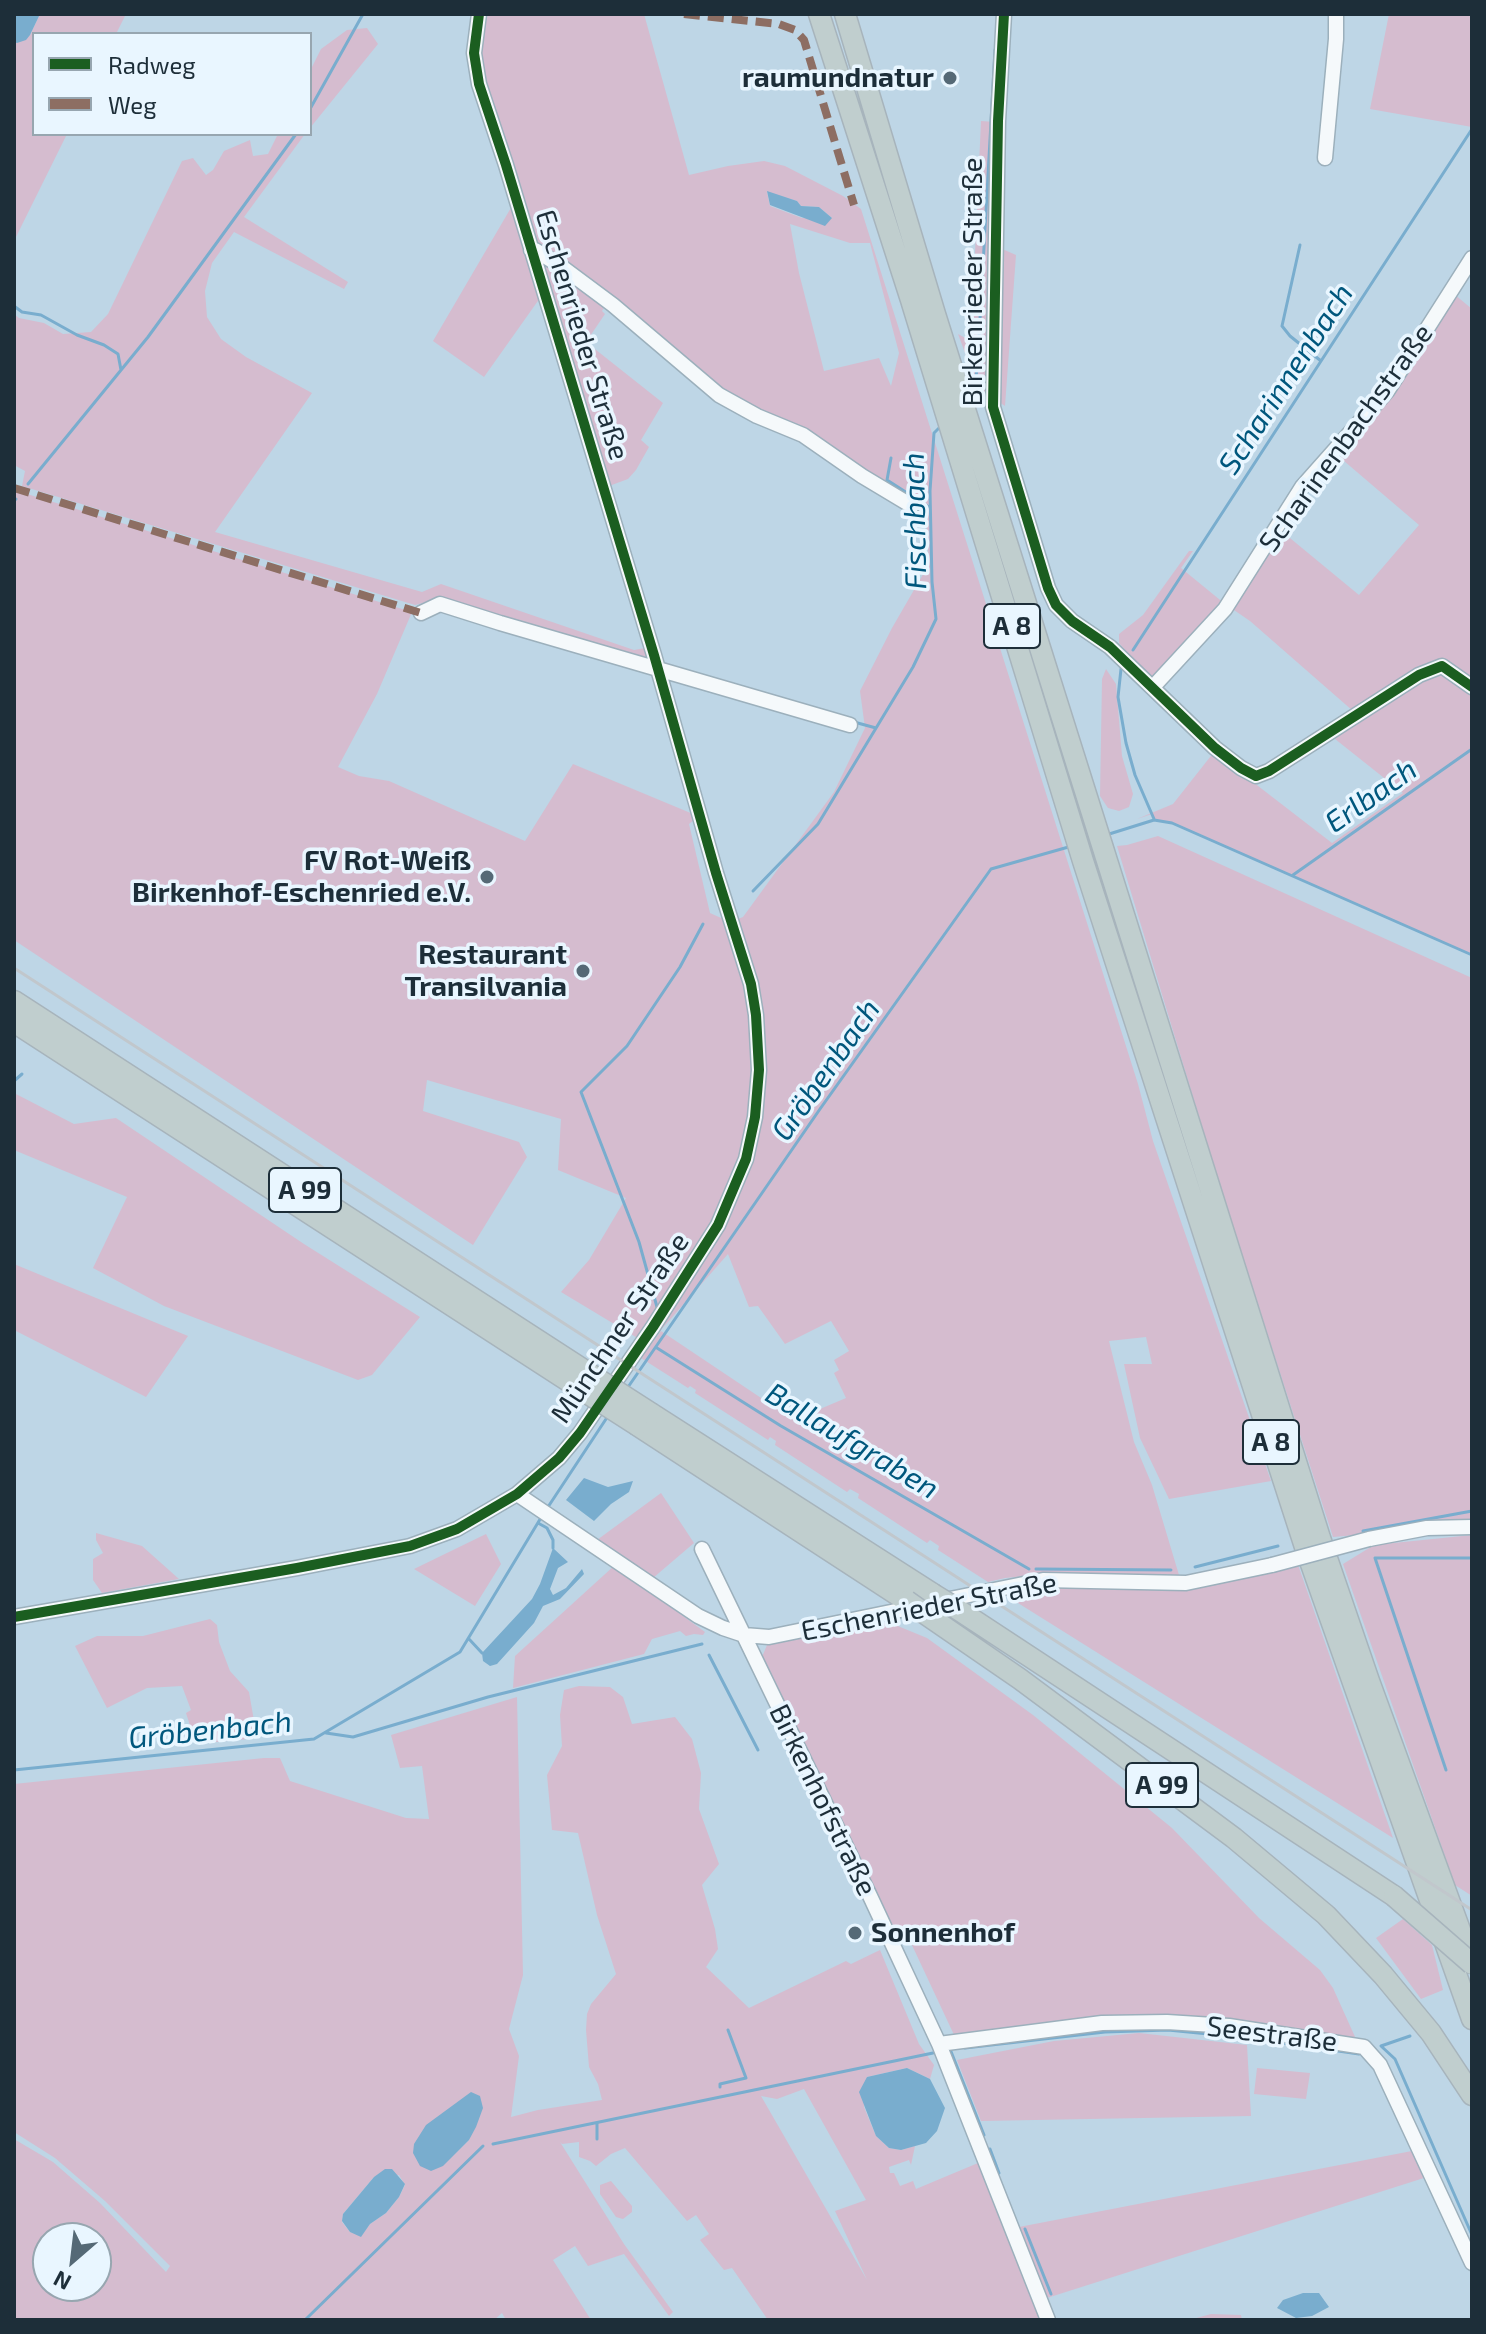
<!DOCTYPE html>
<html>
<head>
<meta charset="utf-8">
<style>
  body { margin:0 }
  #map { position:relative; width:1486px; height:2334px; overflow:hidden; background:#bed6e6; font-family:"Exo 2",sans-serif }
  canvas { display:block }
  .frame { position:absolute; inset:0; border:16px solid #1d2e39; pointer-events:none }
  .legend { position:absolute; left:32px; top:32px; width:280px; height:104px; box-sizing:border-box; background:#e9f6ff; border:2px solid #97a6b0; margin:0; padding:10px 14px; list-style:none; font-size:24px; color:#1d2e39 }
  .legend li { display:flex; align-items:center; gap:16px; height:40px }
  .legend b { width:40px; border:2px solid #97a6b0 }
  .north { position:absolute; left:32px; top:2222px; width:80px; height:80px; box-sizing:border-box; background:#e9f6ff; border:2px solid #97a6b0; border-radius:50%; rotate:208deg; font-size:22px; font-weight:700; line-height:32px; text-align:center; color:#1d2e39 }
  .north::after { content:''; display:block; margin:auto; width:28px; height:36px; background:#556976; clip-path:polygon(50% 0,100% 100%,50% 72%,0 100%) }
</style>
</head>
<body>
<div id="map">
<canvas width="1486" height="2334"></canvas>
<div class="frame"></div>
<ul class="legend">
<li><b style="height:10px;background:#1b5e20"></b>Radweg</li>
<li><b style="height:10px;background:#8d6e63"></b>Weg</li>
</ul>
<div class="north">N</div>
</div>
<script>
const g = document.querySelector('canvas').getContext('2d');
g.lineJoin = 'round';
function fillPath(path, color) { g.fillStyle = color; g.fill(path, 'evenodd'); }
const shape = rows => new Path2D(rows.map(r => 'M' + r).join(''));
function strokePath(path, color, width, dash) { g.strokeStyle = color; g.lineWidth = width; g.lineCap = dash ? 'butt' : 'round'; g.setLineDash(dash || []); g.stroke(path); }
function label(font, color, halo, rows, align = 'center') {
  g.font = font + ' "Exo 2",sans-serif'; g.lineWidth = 7; g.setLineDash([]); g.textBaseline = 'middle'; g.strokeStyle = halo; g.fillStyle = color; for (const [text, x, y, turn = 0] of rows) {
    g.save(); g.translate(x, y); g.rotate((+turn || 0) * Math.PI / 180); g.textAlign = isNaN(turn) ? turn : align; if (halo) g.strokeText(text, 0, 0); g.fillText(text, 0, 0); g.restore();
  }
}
fillPath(shape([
  [40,14,126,14,116,34,34,34,34,134,67,134,14,241,14,42,17,43,30,35],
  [488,14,644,14,689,175,728,166,764,161,785,166,843,196,861,209,1138,1084,1153,1141,1271,1481,1169,1499,1140,1438,1124,1364,1152,1364,1146,1337,1109,1341,1134,1442,1152,1485,1179,1575,1057,1573,1005,1578,988,1582,938,1550,939,1546,930,1540,927,1543,858,1498,859,1494,850,1489,847,1492,775,1445,776,1441,770,1437,768,1440,695,1393,696,1390,690,1386,688,1388,641,1358,661,1331,794,1420,846,1398,834,1373,839,1370,834,1360,849,1351,831,1321,785,1344,758,1306,749,1307,728,1254,660,1331,653,1328,644,1342,561,1292,589,1260,626,1198,558,1170,561,1119,427,1080,423,1111,519,1142,527,1157,473,1245,14,940,14,490,412,612,377,694,338,767,359,776,389,781,525,841,573,764,693,814,694,820,689,824,710,913,730,922,743,917,834,792,865,728,860,691,892,628,929,564,925,508,734,401,535,243,484,83,481,60,481,41],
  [767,192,797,201,801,206,819,207,832,218,802,218,770,206],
  [790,224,850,243,870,243,899,353,891,386,879,358,824,371,799,273],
  [1389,14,1472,14,1472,127,1370,109],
  [367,28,378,44,310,128,310,71,321,49,347,30],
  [981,121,995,122,991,244,1016,255,1005,406,978,388,958,334,971,341],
  [278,134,305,134,244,217,348,282,344,289,234,232,212,263,205,291,207,317,221,339,246,357,312,393,215,532,422,592,441,584,634,650,645,648,648,659,442,598,415,605,22,486,25,471,14,465,14,314,19,318,44,323,63,334,91,332,108,314,182,161,193,158,206,175,213,170,224,151,250,140,253,156,268,154],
  [512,206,540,298,484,377,433,341],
  [539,257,607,303,602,311,605,314,586,342,663,403,641,440,649,447,636,470,628,479,609,486],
  [1454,294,1472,309,1472,683,1439,660,1353,711,1250,621,1231,608,1279,529,1359,595,1419,525,1337,455],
  [1189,551,1193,551,1181,568,1225,604,1152,679,1124,654,1126,651,1119,643,1119,634,1143,615],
  [1442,667,1472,694,1472,955,1172,823,1154,820,1152,814,1137,819,1173,804,1214,752,1332,843,1403,793,1330,735],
  [1106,669,1116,684,1122,756,1133,794,1129,807,1119,811,1108,808,1100,796,1102,679],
  [1158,836,1472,978,1472,1522,1456,1519,1367,1534,1333,1537,1224,1199,1117,846,1127,845],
  [16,1094,74,1124,116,1118,304,1244,420,1317,372,1375,358,1380,164,1306,93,1268,127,1197,14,1150,14,1096],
  [14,1264,188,1336,146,1397,14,1330],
  [661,1493,694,1543,653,1578,597,1540],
  [96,1533,142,1546,179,1579,102,1593,93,1580,93,1559,103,1553,96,1540],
  [486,1534,501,1564,475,1606,414,1569],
  [1472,1535,1472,1896,1455,1885,1343,1564,1374,1545],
  [1296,1559,1393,1838,1002,1593,1049,1587,1186,1583],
  [615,1565,672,1603,679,1613,705,1632,703,1635,694,1634,686,1636,680,1631,652,1639,644,1654,513,1688,515,1656],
  [210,1619,217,1625,219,1642,230,1671,249,1692,257,1738,196,1744,186,1713,191,1710,182,1686,147,1688,107,1708,75,1646,97,1636,143,1636],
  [888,1622,927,1638,1033,1715,1172,1828,1259,1918,1320,1970,1333,1988,1356,2039,1175,2017,955,2037,911,1943,897,1942,762,1657,767,1645],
  [579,1686,610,1687,623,1697,632,1724,675,1717,692,1739,701,1773,699,1809,719,1864,702,1885,715,1929,718,1949,706,1967,749,2008,846,1961,851,1964,880,1950,919,2044,934,2065,930,2079,907,2068,867,2077,864,2107,876,2136,889,2148,901,2150,915,2146,911,2165,909,2160,889,2167,890,2173,894,2173,900,2186,913,2181,916,2189,978,2163,1042,2320,768,2320,732,2268,724,2270,700,2240,709,2234,696,2215,687,2221,625,2148,611,2154,596,2166,590,2161,579,2157,579,2142,562,2144,560,2142,624,2244,673,2312,669,2316,624,2254,588,2266,575,2246,553,2260,591,2320,506,2320,502,2313,494,2320,14,2320,14,2139,53,2162,100,2203,166,2272,170,2266,105,2201,55,2158,14,2132,14,1784,264,1758,280,1758,290,1781,406,1818,429,1819,422,1766,400,1768,391,1735,517,1697,523,1975,509,2029,519,2056,511,2117,538,2110,602,2100,598,2084,589,2067,586,2030,587,2014,591,2004,616,1974,597,1915,578,1833,552,1830,547,1775,562,1746,560,1715,564,1690],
  [804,2089,866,2200,835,2211,867,2280,761,2096,777,2099],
  [480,2096,469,2140,443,2165],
  [399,2175,405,2185,399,2197,386,2213,370,2224,361,2236,350,2232,342,2222,343,2214,374,2177],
  [48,2238,96,2238,96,2286,48,2286],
  [1403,1919,1432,1945,1443,1990,1421,1999,1376,1938],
  [1139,2033,1247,2045,1251,2116,981,2121,957,2060,1054,2041],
  [1257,2068,1310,2073,1306,2099,1254,2094],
  [1417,2150,1427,2177,1047,2298,1019,2227],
  [611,2181,632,2206,632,2212,623,2219,616,2217,600,2194,600,2185],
  [1211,2314,1241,2315,1242,2320,1189,2320]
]), '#d5bccf');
fillPath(shape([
  [14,14,40,14,30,35,26,40,17,43,14,42],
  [767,191,797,201,801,206,819,207,832,218,825,226,770,205],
  [584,1478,608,1487,633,1481,629,1492,611,1504,594,1521,566,1500],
  [553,1548,568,1562,558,1568,550,1589,553,1595,566,1588,582,1569,584,1574,560,1599,543,1606,534,1623,497,1664,490,1666,483,1661,482,1653,532,1599,540,1584],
  [907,2068,930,2079,945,2108,937,2131,926,2143,901,2150,889,2148,876,2136,859,2092,867,2077],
  [471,2092,480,2096,483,2108,476,2127,469,2140,443,2166,431,2171,420,2166,413,2153,414,2144,426,2125],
  [385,2169,392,2169,405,2184,399,2197,386,2213,370,2224,361,2237,350,2232,342,2221,343,2214,374,2177],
  [1303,2293,1319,2293,1329,2307,1312,2316,1296,2318,1277,2308,1283,2300]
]), '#79adce');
strokePath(shape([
  [310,109,363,14],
  [1300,245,1282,326,1290,336,1321,361],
  [14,306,22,312,41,315,77,335,104,345,118,354,121,370],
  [969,396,975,390,978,355,995,50],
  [891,458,887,480,929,507],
  [28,484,148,337,296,134],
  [14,501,16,499],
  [1133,650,1472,129],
  [1121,669,1118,697,1126,743,1135,775,1154,819],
  [854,722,876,728],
  [1106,835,1154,820,1172,823,1472,955],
  [1293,875,1472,749],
  [753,891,818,824,913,667,936,619,932,582,930,491,934,433,942,425],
  [14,1081,22,1074],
  [657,1307,639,1242,581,1092,627,1046,680,967,703,924],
  [657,1348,781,1426,1029,1569],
  [626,1390,820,1109,991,869,1072,846],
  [546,1510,608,1416],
  [538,1523,547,1528,553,1540,553,1548],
  [1363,1531,1472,1511],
  [1195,1567,1278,1546],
  [1036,1569,1171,1570],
  [469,1639,482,1653],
  [709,1655,758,1750],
  [326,1733,353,1737,488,1697,702,1644],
  [14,1770,314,1739,460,1652,542,1516],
  [1446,1770,1375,1558,1472,1558],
  [1410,2036,1381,2046,1395,2059,1472,2235],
  [965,2048,1105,2032,1168,2030,1249,2038,1359,2054],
  [950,2049,984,2135],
  [720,2087,720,2084,746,2078,728,2030],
  [597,2139,597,2123],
  [493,2144,933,2053],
  [990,2149,999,2173],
  [1025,2229,1051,2294],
  [305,2320,483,2146]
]), '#79adce', 3);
const minor = shape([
  [1004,14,998,121,993,407,1048,588,1056,605,1072,621,1110,647,1215,748,1241,768,1256,776,1269,771,1419,675,1442,666,1472,687],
  [1325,158,1336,39,1336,14],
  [531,250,535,250,562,267,613,305,719,395,757,416,803,435,862,476,912,506],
  [421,613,440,604,500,623,850,725],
  [1153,687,1225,609,1302,487,1388,390,1472,258],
  [517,1494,698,1616,723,1628,744,1635,769,1637,920,1606],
  [1369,1539,1427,1528,1472,1527],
  [702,1549,870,1896,939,2044,1048,2320],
  [940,1601,1043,1580,1186,1583,1272,1565],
  [14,1617,297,1568,410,1546,457,1529,517,1494,559,1458,580,1433,653,1327,718,1225,746,1159,755,1117,759,1070,756,1015,751,984,716,873,654,655,506,165,479,84,474,53,479,14],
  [939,2044,1102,2023,1167,2022,1229,2026,1364,2047,1380,2065,1472,2263]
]);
const highway = shape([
  [819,14,911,300,1083,861,1305,1547,1472,2019],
  [845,14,935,314,1320,1538,1369,1681,1472,1963],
  [14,1001,596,1378],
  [14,1022,587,1393],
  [652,1414,933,1594],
  [637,1425,907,1601],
  [951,1605,1394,1896],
  [924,1613,1020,1679,1234,1838,1326,1915,1383,1975,1431,2033,1472,2095]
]);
strokePath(minor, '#9cb0bc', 17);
strokePath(highway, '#a7b4bc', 23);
strokePath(minor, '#f5f9fb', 14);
strokePath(highway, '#c0cece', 20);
strokePath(shape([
  [14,968,1472,1910]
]), '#c1c7cc', 3);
const minorBridge = shape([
  [1272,1565,1369,1539]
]);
const highwayBridge = shape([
  [596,1378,652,1414],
  [587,1393,637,1425],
  [933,1594,951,1605],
  [907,1601,924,1613],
  [1394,1896,1472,1964]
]);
strokePath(minorBridge, '#9cb0bc', 17, []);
strokePath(highwayBridge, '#a7b4bc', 23, []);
strokePath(minorBridge, '#f5f9fb', 14);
strokePath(highwayBridge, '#c0cece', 20);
strokePath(shape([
  [684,14,779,24,795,30,804,40,854,205],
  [14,488,421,613]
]), '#8d6e63', 8, [16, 8]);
strokePath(shape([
  [1004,14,998,121,993,407,1048,588,1056,605,1072,621,1110,647,1215,748,1241,768,1256,776,1269,771,1419,675,1442,666,1472,687],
  [14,1617,297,1568,410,1546,457,1529,517,1494,559,1458,580,1433,653,1327,718,1225,746,1159,755,1117,759,1070,756,1015,751,984,716,873,654,655,506,165,479,84,474,53,479,14]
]), '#1b5e20', 10);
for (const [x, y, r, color] of [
  [950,78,8,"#556976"],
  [487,877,8,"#556976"],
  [583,971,8,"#556976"],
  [855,1933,8,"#556976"]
]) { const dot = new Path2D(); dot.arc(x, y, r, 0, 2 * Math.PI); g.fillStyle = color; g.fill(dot); strokePath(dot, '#e9f6ff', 3); }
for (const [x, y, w] of [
  [1012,626,56],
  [305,1190,72],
  [1271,1442,56],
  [1162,1785,72]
]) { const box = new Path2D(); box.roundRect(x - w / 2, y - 22, w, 44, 6); g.fillStyle = '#e9f6ff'; g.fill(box); strokePath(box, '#1d2e39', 2); }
label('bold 26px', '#1d2e39', null, [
  ["A 8",1012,626],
  ["A 99",305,1190],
  ["A 8",1271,1442],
  ["A 99",1162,1785]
]);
label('bold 28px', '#1d2e39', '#e9f6ff', [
  ["raumundnatur",934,78],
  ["FV Rot-Weiß",471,861],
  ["Birkenhof-Eschenried e.V.",471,893],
  ["Restaurant",567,955],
  ["Transilvania",567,987],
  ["Sonnenhof",871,1933,"left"]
], 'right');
label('28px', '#1d2e39', '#e9f6ff', [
  ["Birkenrieder Straße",973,282,-90],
  ["Eschenrieder Straße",582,335,73],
  ["Scharinenbachstraße",1346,438,-54],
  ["Münchner Straße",620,1328,-56],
  ["Eschenrieder Straße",929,1607,-11],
  ["Birkenhofstraße",823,1800,64],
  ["Seestraße",1272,2034,7]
]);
label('italic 30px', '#00577d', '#e9f6ff', [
  ["Scharinnenbach",1286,379,-57],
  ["Fischbach",915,521,-91],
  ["Erlbach",1371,796,-35],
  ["Gröbenbach",826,1070,-55],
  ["Ballaufgraben",852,1441,31],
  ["Gröbenbach",210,1730,-6]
]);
</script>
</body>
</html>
